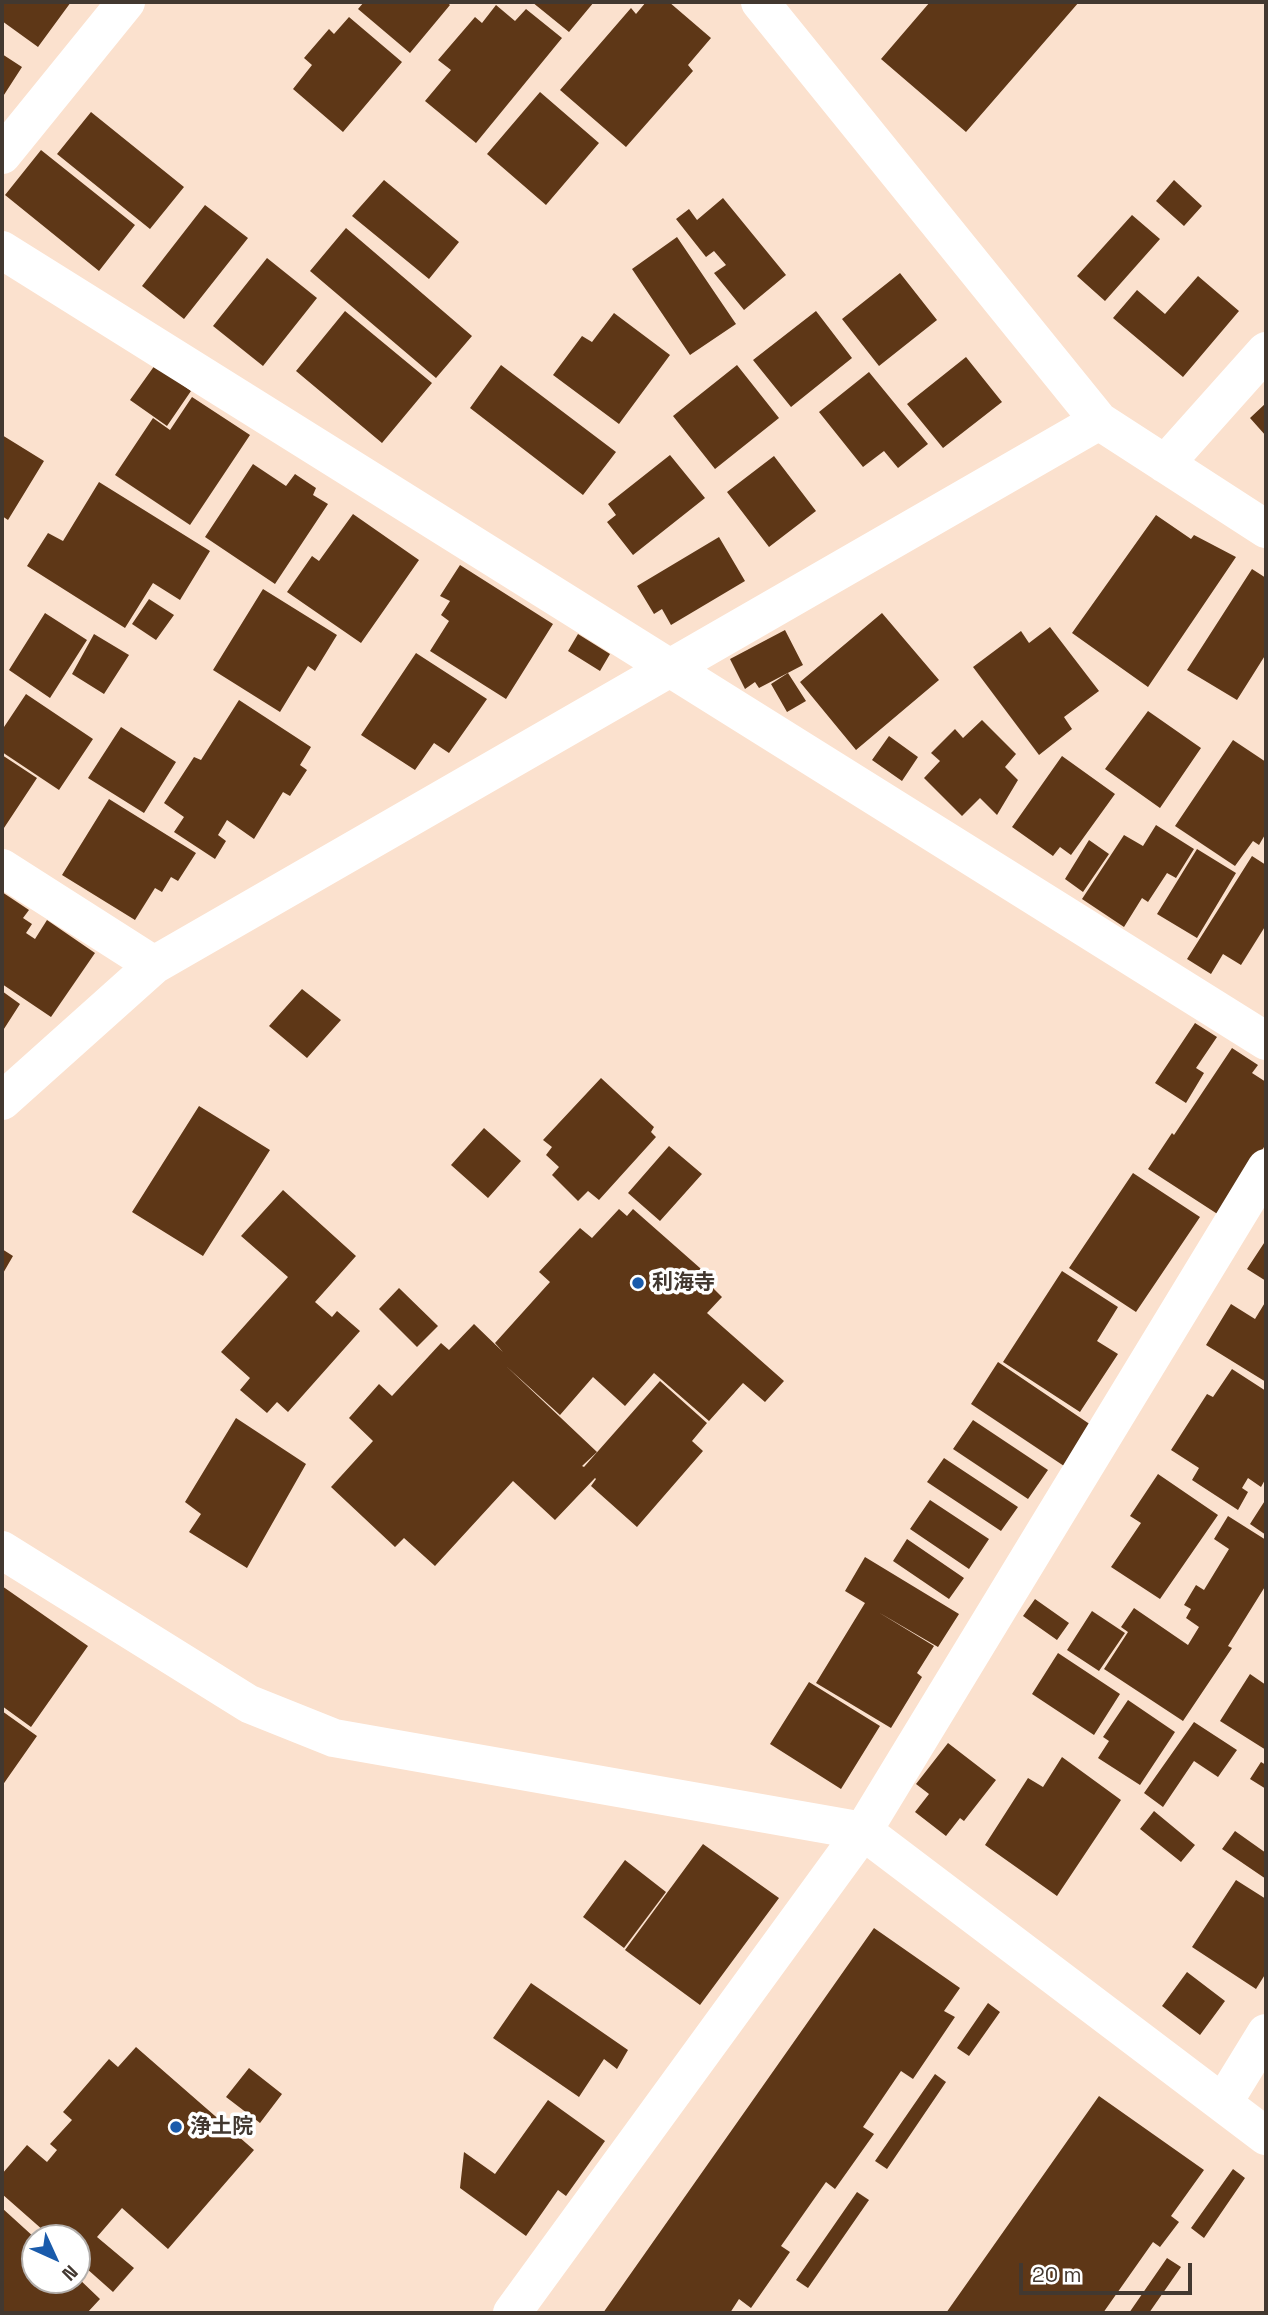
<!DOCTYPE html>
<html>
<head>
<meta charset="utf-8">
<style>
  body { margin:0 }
  #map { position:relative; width:1268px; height:2315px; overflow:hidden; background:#fbe1ce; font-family:"Space Grotesk",sans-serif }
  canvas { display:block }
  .frame { position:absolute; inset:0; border:4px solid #423830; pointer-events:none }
  .north { position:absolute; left:21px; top:2224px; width:70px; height:70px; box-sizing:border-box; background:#fff; border:2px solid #b3afac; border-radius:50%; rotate:135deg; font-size:19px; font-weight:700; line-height:28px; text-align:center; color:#423830 }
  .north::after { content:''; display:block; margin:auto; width:24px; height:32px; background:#1a5bab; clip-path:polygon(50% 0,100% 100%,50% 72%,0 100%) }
  .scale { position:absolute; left:1019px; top:2263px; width:173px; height:32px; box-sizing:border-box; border:4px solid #423830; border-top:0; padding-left:9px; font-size:21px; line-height:24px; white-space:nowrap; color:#423830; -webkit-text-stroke:5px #fff; paint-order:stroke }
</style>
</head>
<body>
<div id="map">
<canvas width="1268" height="2315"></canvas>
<div class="frame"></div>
<div class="north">N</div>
<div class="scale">20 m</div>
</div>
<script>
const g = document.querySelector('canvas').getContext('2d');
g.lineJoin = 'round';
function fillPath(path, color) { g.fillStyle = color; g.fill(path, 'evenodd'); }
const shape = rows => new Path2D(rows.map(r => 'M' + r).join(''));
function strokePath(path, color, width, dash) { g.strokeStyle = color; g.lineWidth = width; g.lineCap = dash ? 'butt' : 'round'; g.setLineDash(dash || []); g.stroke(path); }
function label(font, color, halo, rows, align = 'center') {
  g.font = font + ' "Space Grotesk","Noto Sans JP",sans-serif'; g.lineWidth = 7; g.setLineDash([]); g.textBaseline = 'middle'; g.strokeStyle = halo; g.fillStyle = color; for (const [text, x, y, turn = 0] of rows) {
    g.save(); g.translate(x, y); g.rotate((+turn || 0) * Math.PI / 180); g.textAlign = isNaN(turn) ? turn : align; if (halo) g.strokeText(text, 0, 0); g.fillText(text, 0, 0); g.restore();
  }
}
fillPath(shape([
  [2,2,71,2,38,47,2,21],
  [364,2,447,2,450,5,410,53,358,9],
  [532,2,594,2,569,32],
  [646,2,669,2,711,38,688,65,693,71,626,147,560,90,631,8,636,14],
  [930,2,1079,2,966,132,881,59],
  [496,5,515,21,526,9,562,38,476,143,425,101,451,70,438,60,475,17,482,23],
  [349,17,402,62,343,132,293,89,312,65,304,58,329,29,334,34],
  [2,54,22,67,2,98],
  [540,92,599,143,546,205,487,154],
  [91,112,184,187,150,229,57,154],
  [41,150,135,225,99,271,5,195],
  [384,180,459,242,429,279,352,216],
  [1174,180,1202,206,1184,226,1156,201],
  [723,198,786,275,744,310,714,273,726,265,714,251,706,257,676,219,689,209,697,220],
  [205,205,248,238,184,319,142,286],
  [1132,215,1160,239,1105,301,1077,276],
  [346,228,472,336,436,378,310,271],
  [677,237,736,324,690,355,632,269],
  [267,258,317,298,263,366,213,326],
  [900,273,937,320,879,366,842,319],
  [1198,276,1239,311,1183,377,1113,318,1137,290,1165,314],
  [345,311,432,383,382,443,296,371],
  [816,311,852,358,791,407,753,360],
  [614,313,670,355,619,424,553,375,582,336,592,342],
  [966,357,1002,402,943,448,907,404],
  [155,365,191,391,167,426,130,400],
  [501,365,616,452,583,495,470,408],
  [737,365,779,418,715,469,673,416],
  [869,372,928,444,898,468,884,451,863,467,819,412],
  [192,397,250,435,190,525,115,475,153,418,170,430],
  [1266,403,1266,436,1250,418],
  [2,435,44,461,8,520,2,516],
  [670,455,705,498,633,555,607,522,616,515,608,504],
  [774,456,816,511,769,547,727,492],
  [253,464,286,486,295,474,316,488,313,495,328,504,275,584,205,537],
  [99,482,210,551,180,600,153,583,125,628,27,566,48,533,63,541],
  [353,514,419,560,361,643,287,592,312,556,319,561],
  [1156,515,1191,539,1194,535,1236,557,1148,687,1072,633],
  [719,537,745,581,671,625,662,609,654,614,637,586],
  [460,565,553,624,506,699,430,651,449,621,441,615,450,601,440,596],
  [1252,569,1266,578,1266,654,1237,700,1187,670],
  [263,589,337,635,315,671,308,666,280,712,213,670],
  [149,599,174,615,156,640,132,624],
  [45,613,87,640,50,698,9,670],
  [882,613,939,680,856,750,800,682],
  [1050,627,1099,691,1064,717,1072,729,1039,755,973,667,1021,631,1029,643],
  [785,630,803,665,759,688,755,682,745,689,730,659],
  [94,634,129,655,104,694,72,674],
  [578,634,610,654,600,671,568,651],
  [416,653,487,699,449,753,434,743,415,770,361,735],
  [788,673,806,701,787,712,771,684],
  [26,694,93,739,59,790,2,752,2,730],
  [239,700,311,747,300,765,307,770,290,796,283,792,254,839,227,820,218,835,226,841,215,859,174,832,184,817,164,803,194,757,201,760],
  [1148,711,1201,748,1160,808,1105,769],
  [982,720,1016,754,1005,767,1018,780,997,815,980,798,962,816,924,778,940,761,931,753,955,729,963,738],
  [121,727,176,762,144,813,88,778],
  [889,736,918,757,902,781,872,760],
  [1233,740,1266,762,1266,833,1259,845,1253,841,1235,866,1175,826],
  [2,755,37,778,2,831],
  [1062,756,1115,794,1071,855,1060,847,1053,856,1012,827],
  [109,799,196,853,178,881,171,877,162,892,155,888,135,920,62,875],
  [1156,825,1194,849,1176,878,1167,873,1148,902,1142,898,1124,927,1082,899,1124,835,1143,846],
  [1089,840,1109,854,1083,892,1065,879],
  [1197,849,1236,873,1197,938,1157,914],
  [1252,856,1266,865,1266,925,1241,965,1223,954,1211,974,1187,959],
  [2,892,29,910,23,918,32,924,26,933,35,939,47,920,95,953,51,1017,2,984],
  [302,989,341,1020,307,1058,269,1026],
  [2,991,20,1004,2,1032],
  [1195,1023,1217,1037,1196,1068,1204,1073,1186,1103,1155,1083],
  [1232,1048,1258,1065,1252,1073,1266,1082,1266,1144,1219,1215,1148,1169,1172,1133,1174,1135],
  [601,1078,654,1127,651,1132,656,1137,599,1200,588,1191,578,1201,552,1175,559,1167,546,1155,552,1147,543,1140],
  [199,1106,270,1150,203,1256,132,1212],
  [484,1128,521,1161,488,1198,451,1165],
  [669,1146,702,1174,660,1221,628,1193],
  [1133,1173,1200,1217,1136,1312,1069,1268],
  [283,1190,356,1256,315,1302,332,1317,337,1311,360,1331,288,1412,277,1402,267,1413,240,1390,250,1378,221,1352,288,1277,241,1236],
  [619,1209,627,1216,633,1209,717,1283,713,1288,722,1297,707,1313,784,1381,765,1402,743,1383,709,1421,654,1373,625,1406,593,1377,560,1415,506,1366,597,1452,582,1466,584,1467,660,1381,707,1423,692,1441,703,1451,637,1527,591,1486,596,1479,595,1478,555,1520,513,1481,435,1566,404,1538,395,1547,331,1487,373,1441,349,1418,379,1384,392,1396,441,1343,449,1350,474,1324,503,1352,495,1343,550,1282,539,1272,580,1228,592,1238],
  [1266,1240,1266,1281,1247,1269],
  [2,1249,13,1256,2,1275],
  [1062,1271,1118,1307,1097,1341,1118,1354,1080,1412,1003,1362],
  [399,1288,438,1326,417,1347,379,1309],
  [1266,1301,1266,1382,1206,1345,1231,1304,1255,1319],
  [998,1362,1091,1425,1064,1466,971,1404],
  [1232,1369,1266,1391,1266,1478,1261,1487,1248,1478,1242,1488,1248,1492,1238,1510,1192,1480,1199,1468,1171,1450,1207,1394,1213,1397],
  [236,1418,306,1464,247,1568,189,1532,201,1514,185,1502],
  [973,1420,1048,1470,1028,1499,953,1449],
  [944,1458,1018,1507,1001,1531,927,1482],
  [1158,1474,1218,1515,1160,1599,1111,1567,1141,1523,1130,1516],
  [1266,1499,1266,1535,1250,1524],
  [930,1500,989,1539,969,1569,910,1529],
  [1228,1516,1266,1540,1266,1585,1228,1646,1232,1648,1183,1721,1104,1669,1128,1632,1121,1627,1134,1608,1188,1645,1199,1627,1186,1618,1191,1609,1184,1605,1196,1585,1204,1590,1229,1549,1214,1539],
  [907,1539,964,1578,949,1599,893,1561],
  [865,1557,959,1614,938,1647,878,1612,934,1646,917,1673,922,1677,891,1728,816,1683,865,1603,845,1591],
  [2,1586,88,1646,31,1727,2,1706],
  [1035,1599,1069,1623,1057,1640,1023,1616],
  [1092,1611,1125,1633,1099,1671,1067,1650],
  [1058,1653,1120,1694,1094,1735,1032,1694],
  [1250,1674,1266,1685,1266,1750,1220,1721],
  [809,1682,880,1726,841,1789,770,1744],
  [1128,1700,1175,1732,1140,1785,1098,1758,1109,1741,1103,1737],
  [2,1711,37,1736,2,1786],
  [1194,1722,1237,1750,1218,1777,1194,1761,1163,1807,1144,1793],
  [948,1743,996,1780,964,1821,960,1818,946,1836,915,1812,929,1794,916,1784],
  [1062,1757,1121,1800,1057,1896,985,1845,1028,1778,1043,1787],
  [1261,1762,1266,1765,1266,1789,1250,1779],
  [1154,1811,1195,1845,1181,1862,1140,1829],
  [1235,1831,1266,1853,1266,1879,1222,1849],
  [703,1844,779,1898,700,2005,625,1950],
  [625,1860,666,1892,624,1948,583,1917],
  [1236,1880,1266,1899,1266,1973,1256,1989,1192,1947],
  [874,1928,960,1988,944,2011,955,2017,913,2079,901,2071,863,2127,874,2134,835,2189,826,2182,781,2246,790,2252,751,2308,739,2299,730,2313,603,2313],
  [1187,1972,1225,2001,1200,2035,1162,2006],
  [531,1983,628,2050,617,2069,604,2059,579,2097,493,2038],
  [988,2003,1000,2012,969,2056,957,2048],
  [136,2047,254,2150,168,2249,122,2208,97,2237,134,2268,113,2292,77,2260,77,2238,52,2238,2,2194,2,2174,27,2145,47,2162,57,2150,50,2144,72,2120,63,2112,109,2059,118,2067],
  [249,2068,282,2094,260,2123,226,2097],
  [935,2074,946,2082,887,2169,875,2161],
  [1099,2096,1204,2170,1171,2216,1179,2222,1160,2247,1153,2242,1103,2313,946,2313],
  [548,2100,605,2141,566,2196,558,2190,526,2236,460,2188,464,2152,495,2174],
  [1233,2169,1245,2178,1204,2238,1191,2228],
  [857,2192,869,2200,808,2288,796,2280],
  [2,2208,35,2238,35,2280,77,2280,77,2277,100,2299,87,2313,2,2313],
  [1167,2258,1181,2267,1149,2313,1129,2313]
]), '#5e3717');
strokePath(shape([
  [760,2,1099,421,1266,529],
  [2,155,126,2],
  [2,250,1266,1041],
  [1165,464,1266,351],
  [2,868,154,965],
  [2,1101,154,965,1099,421],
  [2,1550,249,1704,334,1738,863,1831,1266,2136],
  [1223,2103,1266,2033],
  [512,2313,863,1831,1266,1168]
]), '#fff', 38);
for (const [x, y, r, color] of [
  [638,1283,7,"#1a5bab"],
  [176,2127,7,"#1a5bab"]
]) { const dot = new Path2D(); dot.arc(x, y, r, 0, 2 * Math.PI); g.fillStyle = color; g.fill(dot); strokePath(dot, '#fff', 2.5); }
label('bold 21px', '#423830', '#fff', [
  ["利海寺",652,1283],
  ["浄土院",190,2127]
], 'left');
</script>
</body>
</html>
